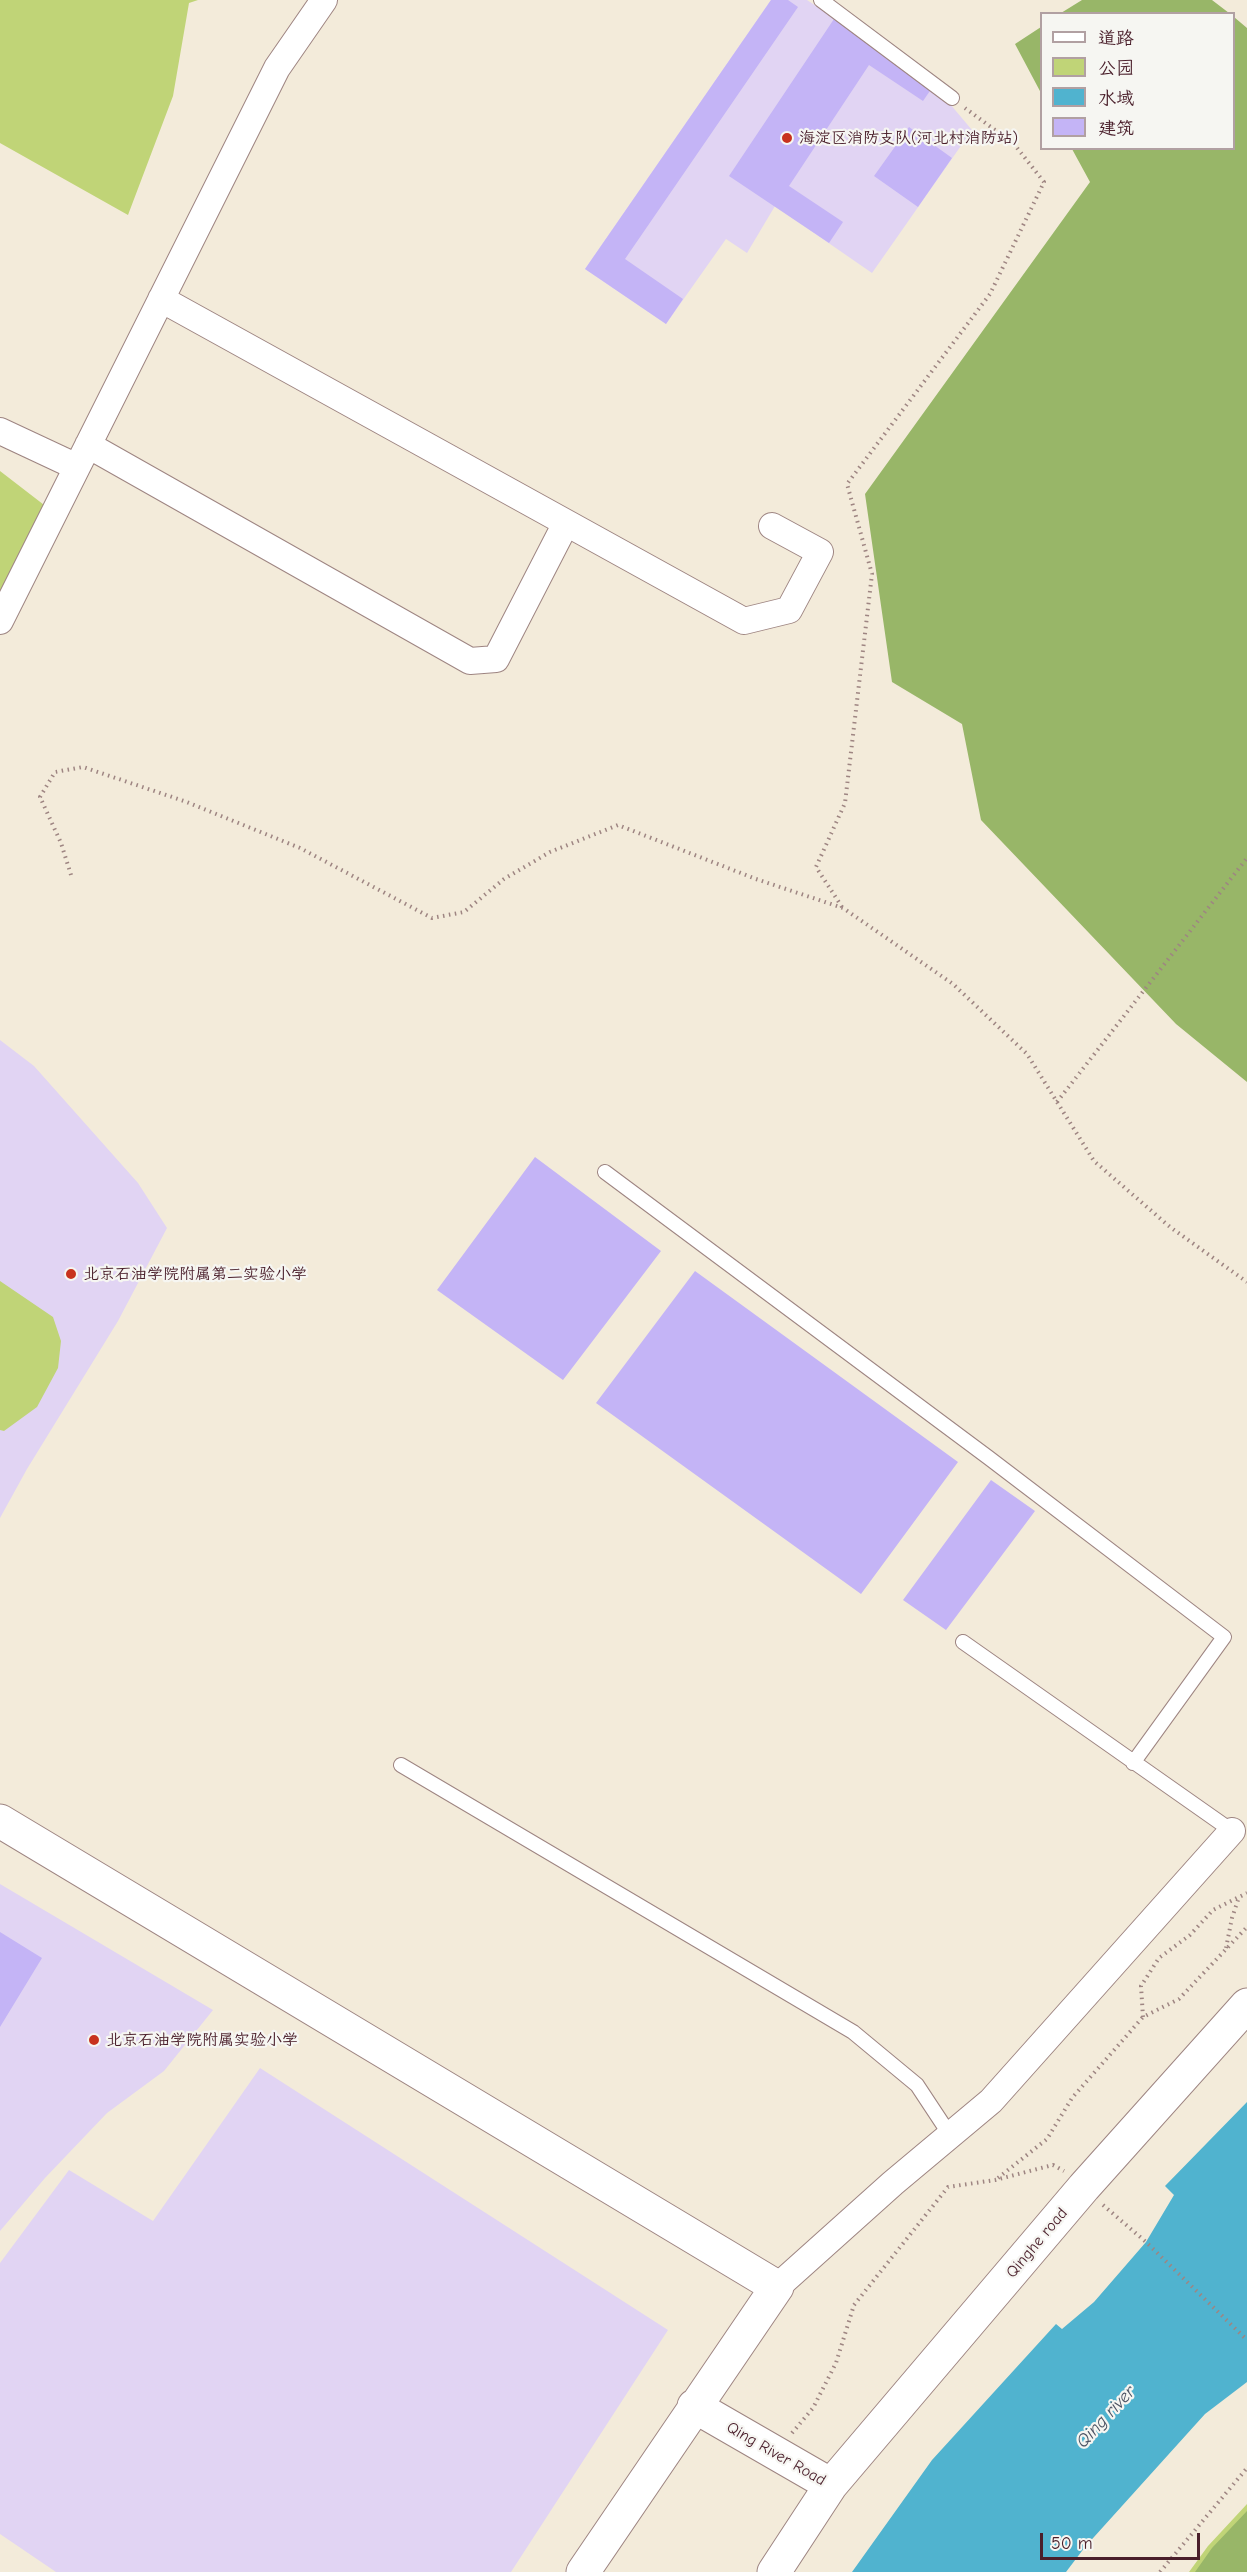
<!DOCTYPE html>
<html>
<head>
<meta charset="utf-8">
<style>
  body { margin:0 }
  #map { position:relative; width:1247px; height:2572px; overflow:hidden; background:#f3ebda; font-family:"Comic Neue","LXGW WenKai TC",sans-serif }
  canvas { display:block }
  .legend { position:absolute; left:1040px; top:12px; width:195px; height:138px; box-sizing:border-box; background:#f6f6f2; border:2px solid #b1a0a2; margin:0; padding:8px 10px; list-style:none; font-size:18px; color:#4a1f2b }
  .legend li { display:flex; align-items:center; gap:12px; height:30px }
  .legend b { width:30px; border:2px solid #b1a0a2 }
  .scale { position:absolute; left:1040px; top:2533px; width:160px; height:27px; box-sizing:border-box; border:3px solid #4a1f2b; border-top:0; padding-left:8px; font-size:18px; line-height:21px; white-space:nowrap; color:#4a1f2b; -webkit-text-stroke:4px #f6f6f2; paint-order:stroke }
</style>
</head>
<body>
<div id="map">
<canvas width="1247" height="2572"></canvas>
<ul class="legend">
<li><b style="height:8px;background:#fff"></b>道路</li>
<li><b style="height:16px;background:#c0d477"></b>公园</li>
<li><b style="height:16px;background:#50b3cf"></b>水域</li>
<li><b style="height:16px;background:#c4b4f6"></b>建筑</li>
</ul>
<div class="scale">50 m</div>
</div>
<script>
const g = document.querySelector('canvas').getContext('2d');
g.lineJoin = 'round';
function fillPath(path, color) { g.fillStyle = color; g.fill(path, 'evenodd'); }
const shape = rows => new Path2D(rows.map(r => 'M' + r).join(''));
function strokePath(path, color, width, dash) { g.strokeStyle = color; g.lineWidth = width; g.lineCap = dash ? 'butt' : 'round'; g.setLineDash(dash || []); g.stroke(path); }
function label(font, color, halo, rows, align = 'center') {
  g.font = font + ' "Comic Neue","LXGW WenKai TC",sans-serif'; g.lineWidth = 4.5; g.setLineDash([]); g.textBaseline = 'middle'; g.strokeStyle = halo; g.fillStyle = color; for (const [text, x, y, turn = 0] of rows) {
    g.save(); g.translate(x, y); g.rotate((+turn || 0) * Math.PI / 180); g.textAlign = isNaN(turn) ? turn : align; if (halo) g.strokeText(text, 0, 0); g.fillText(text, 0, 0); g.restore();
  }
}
fillPath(shape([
  [771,0,807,0,934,85,972,130,872,273,775,206,747,253,726,239,666,324,585,269],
  [0,1040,34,1066,138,1183,167,1228,118,1321,27,1469,0,1518],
  [0,1884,213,2010,164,2071,107,2113,45,2178,0,2231],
  [260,2068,668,2330,511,2572,56,2572,0,2534,0,2263,69,2170,153,2221]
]), '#e1d4f3');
fillPath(shape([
  [0,0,198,0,189,3,173,96,128,215,0,143],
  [0,471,48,508,0,600],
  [0,1281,53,1317,61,1341,58,1368,37,1407,4,1431,0,1430],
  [1247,2504,1247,2572,1189,2572,1208,2546]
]), '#c0d477');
fillPath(shape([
  [1082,0,1212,0,1229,13,1061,13],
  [1234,17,1247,28,1247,1082,1176,1024,981,820,962,724,892,682,865,494,1090,182,1072,149,1234,148],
  [1041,27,1041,93,1015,44],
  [1247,2511,1247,2572,1195,2572,1212,2548]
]), '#98b668');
fillPath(shape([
  [1247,2102,1247,2382,1205,2414,1085,2547,1066,2572,852,2572,932,2460,1056,2324,1062,2329,1094,2302,1146,2242,1174,2195,1165,2186]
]), '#50b3cf');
fillPath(shape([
  [771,0,788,0,798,7,625,259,683,299,666,324,585,269],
  [834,19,934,85,923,101,869,65,789,186,843,222,829,243,729,176],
  [909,127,952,158,918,207,874,176],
  [535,1157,661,1251,563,1380,437,1290],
  [695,1271,958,1462,861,1594,596,1403],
  [991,1480,1035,1511,946,1630,903,1600],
  [0,1932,42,1958,0,2027]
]), '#c4b4f6');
const lane = shape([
  [821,0,952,98],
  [605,1172,989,1458,1224,1637,1133,1763],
  [963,1642,1232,1831],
  [401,1765,853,2032,917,2085,950,2135]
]);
const street = shape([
  [161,299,744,621,789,610,820,552,772,526],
  [0,431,77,467],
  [88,445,470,661,496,659,566,523],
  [0,621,277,68,324,0],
  [777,2287,893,2183,991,2101,1232,1831]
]);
const secondary = shape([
  [0,1821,777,2287,583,2572],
  [694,2406,831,2485,774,2572],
  [831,2485,1084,2187,1247,2005]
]);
strokePath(lane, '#9e8582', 16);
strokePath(street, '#9e8582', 28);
strokePath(secondary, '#9e8582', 35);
strokePath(shape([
  [71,875,61,843,40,797,55,772,83,767,184,801,300,848,432,918,464,912,504,879,550,852,618,825,756,879,843,908,953,984,1027,1054,1094,1161,1170,1227,1247,1282],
  [842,907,816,867,845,803,872,574,847,484,990,294,1044,182,1014,144,965,108],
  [1057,1102,1247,858],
  [1226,1948,1232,1918,1239,1897],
  [1143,2017,1141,1986,1159,1958,1190,1935,1213,1910,1247,1893],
  [998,2178,1047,2139,1072,2098,1143,2017,1179,1999,1247,1927],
  [1103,2205,1146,2242,1247,2340],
  [792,2433,813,2408,836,2363,854,2305,948,2187,995,2180,1053,2165,1064,2171],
  [1160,2572,1247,2468]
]), '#9e8582', 4, [1.5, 4.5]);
strokePath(lane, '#fff', 14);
strokePath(street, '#fff', 26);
strokePath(secondary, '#fff', 33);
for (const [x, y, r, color] of [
  [787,138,6,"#c8321e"],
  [71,1274,6,"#c8321e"],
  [94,2040,6,"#c8321e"]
]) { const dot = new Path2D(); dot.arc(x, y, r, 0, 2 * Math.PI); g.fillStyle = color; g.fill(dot); strokePath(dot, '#f6f6f2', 2); }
label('16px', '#4a1f2b', '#f6f6f2', [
  ["海淀区消防支队(河北村消防站)",799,138],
  ["北京石油学院附属第二实验小学",83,1274],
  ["北京石油学院附属实验小学",106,2040]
], 'left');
label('16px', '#4a1f2b', '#f6f6f2', [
  ["Qinghe road",1037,2243,-50],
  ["Qing River Road",776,2454,30]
]);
label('italic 18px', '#4c5364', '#f6f6f2', [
  ["Qing river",1106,2417,-47]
]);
</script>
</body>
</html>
